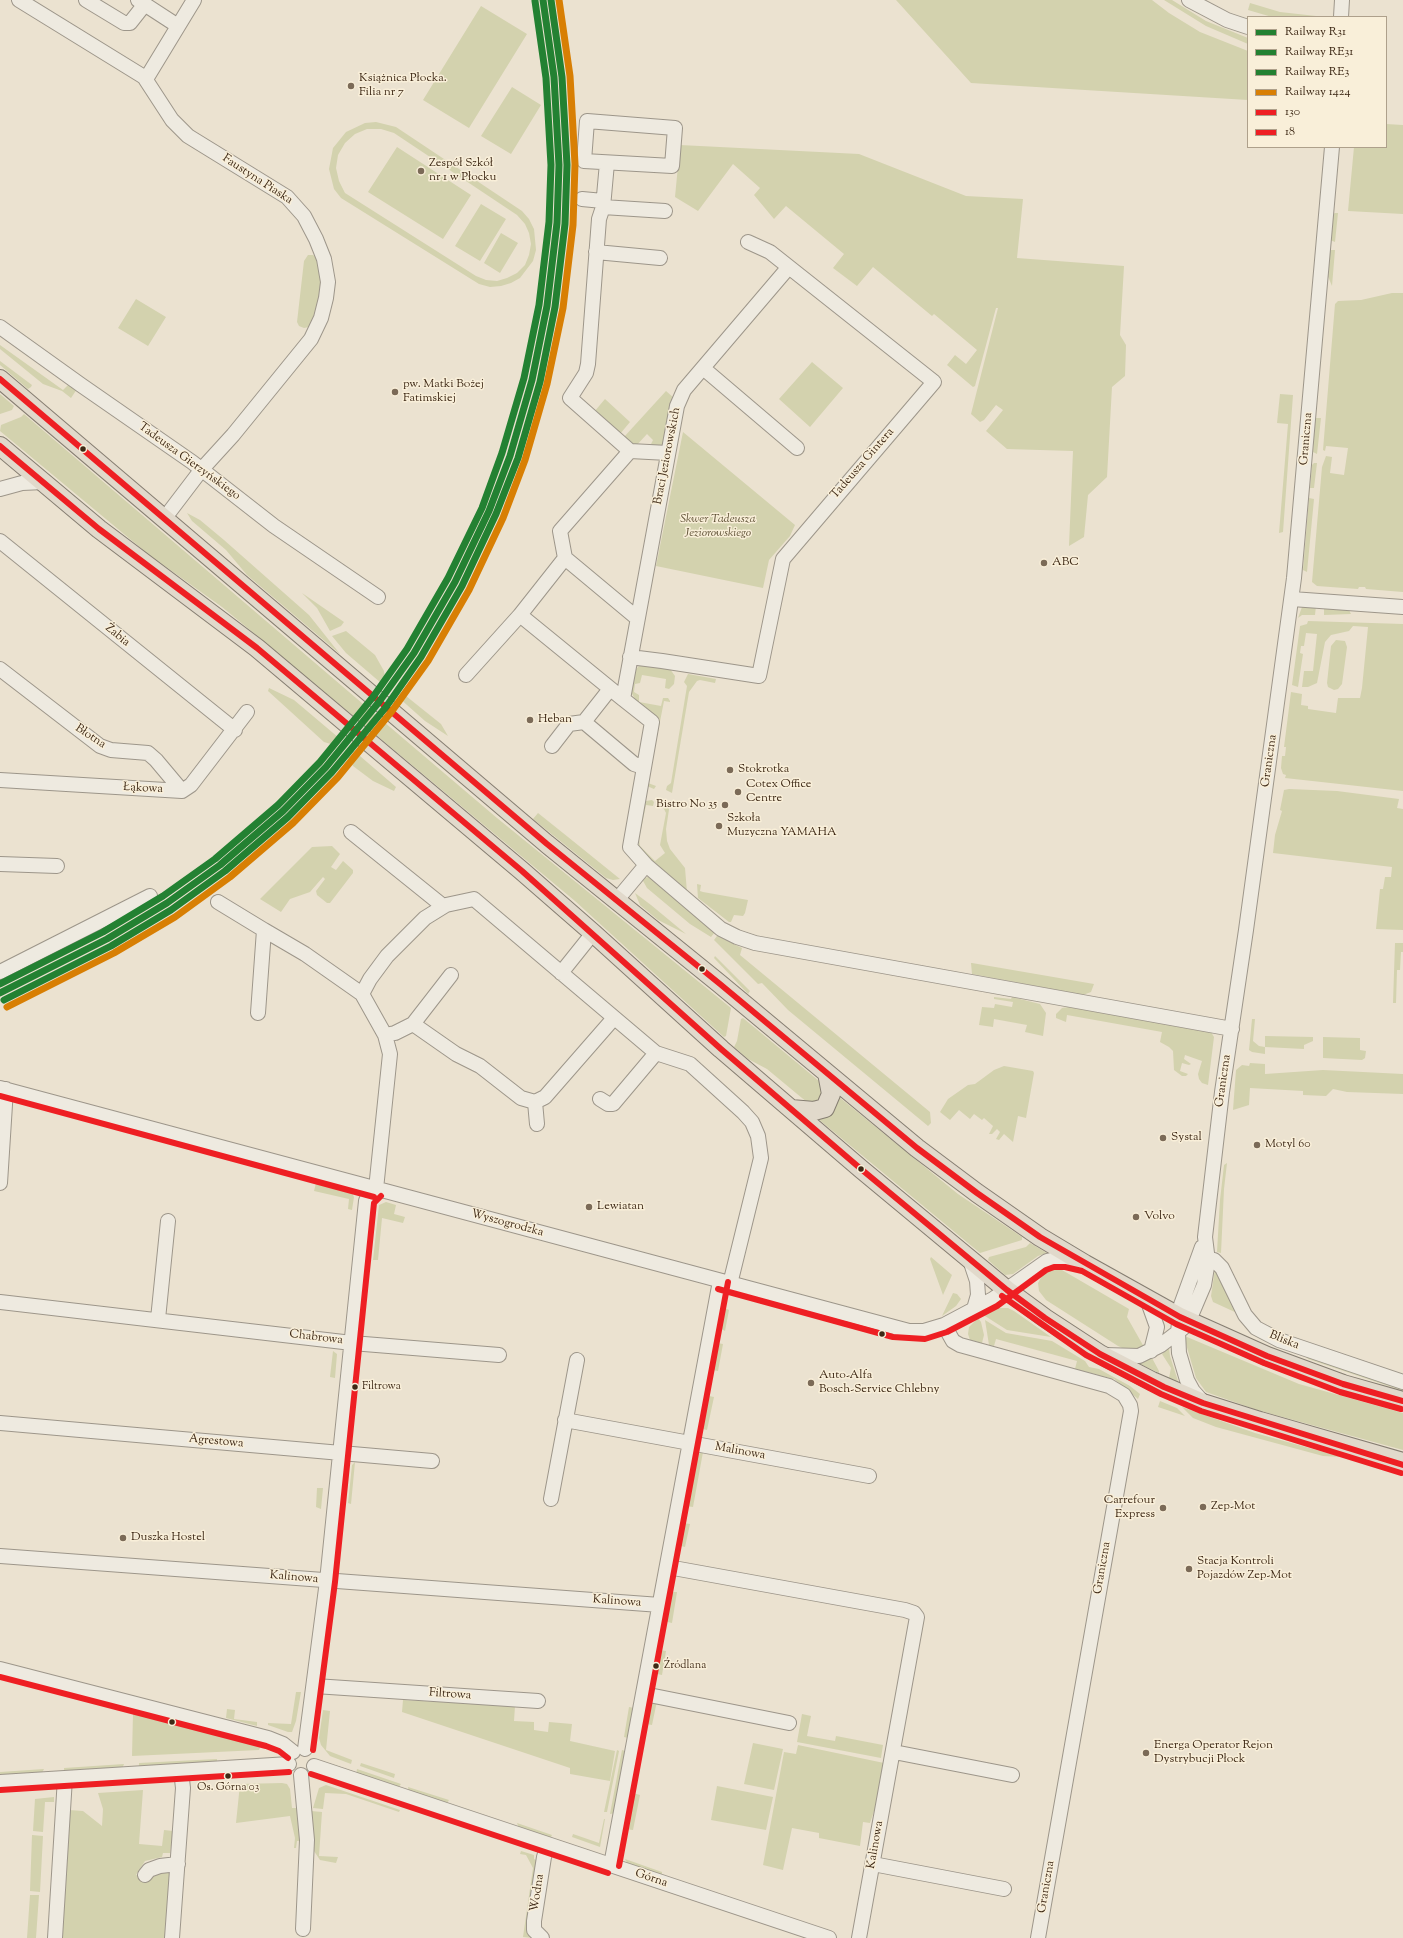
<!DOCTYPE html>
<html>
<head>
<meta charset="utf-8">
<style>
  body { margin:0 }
  #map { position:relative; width:1403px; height:1938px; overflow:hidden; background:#ebe2d0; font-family:"Sorts Mill Goudy",serif }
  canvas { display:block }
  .legend { position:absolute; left:1247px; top:16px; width:140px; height:132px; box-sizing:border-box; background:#f9efd9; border:1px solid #aea08b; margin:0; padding:5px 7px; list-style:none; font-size:12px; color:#3e2916 }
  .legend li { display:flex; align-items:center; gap:8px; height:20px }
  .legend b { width:20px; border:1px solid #aea08b }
</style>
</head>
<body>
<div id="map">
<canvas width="1403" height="1938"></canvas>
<ul class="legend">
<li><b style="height:5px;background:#238132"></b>Railway R31</li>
<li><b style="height:5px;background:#238132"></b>Railway RE31</li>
<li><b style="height:5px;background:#238132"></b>Railway RE3</li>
<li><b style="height:5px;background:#d87f04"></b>Railway 1424</li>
<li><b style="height:5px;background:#ee1f23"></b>130</li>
<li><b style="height:5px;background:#ee1f23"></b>18</li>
</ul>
</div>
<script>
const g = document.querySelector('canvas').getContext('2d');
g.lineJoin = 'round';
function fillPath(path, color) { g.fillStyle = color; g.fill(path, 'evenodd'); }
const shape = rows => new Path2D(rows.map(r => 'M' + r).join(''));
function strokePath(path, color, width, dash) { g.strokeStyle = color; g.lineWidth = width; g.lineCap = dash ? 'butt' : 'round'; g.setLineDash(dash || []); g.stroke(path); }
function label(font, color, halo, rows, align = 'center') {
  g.font = font + ' "Sorts Mill Goudy",serif'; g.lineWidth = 3; g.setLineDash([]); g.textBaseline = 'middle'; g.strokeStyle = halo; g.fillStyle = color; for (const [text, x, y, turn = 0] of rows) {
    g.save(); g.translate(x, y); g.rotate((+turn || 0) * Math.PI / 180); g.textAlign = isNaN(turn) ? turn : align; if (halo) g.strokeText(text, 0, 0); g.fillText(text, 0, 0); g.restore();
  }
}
fillPath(shape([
  [896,0,1152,0,1169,13,1200,32,1248,51,1248,100,971,83],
  [1164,0,1172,0,1206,21,1248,38,1248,44,1206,26],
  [1250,3,1280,12,1325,17,1272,17,1248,10],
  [481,6,527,34,469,128,423,100],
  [512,87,541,105,511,154,481,136],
  [376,122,396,127,522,211,529,219,534,229,536,250,533,261,520,278,511,283,501,286,490,287,479,284,341,198,334,189,329,169,333,148,346,132,365,123],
  [367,129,381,129,394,133,517,215,525,224,529,233,531,244,529,255,525,265,517,273,507,278,497,281,486,280,476,276,345,193,339,181,336,168,338,155,345,143,355,134],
  [1386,124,1403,125,1403,214,1348,211,1354,147,1386,147],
  [680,145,859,154,966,196,1023,199,1017,258,1124,266,1120,335,1126,345,1125,376,1112,387,1107,477,1088,495,1084,537,1069,546,1073,451,1007,449,986,431,1003,410,996,405,984,420,980,422,971,414,998,308,996,308,975,386,973,387,947,365,955,355,966,364,977,350,934,314,932,316,873,267,857,286,833,268,844,254,786,206,774,219,754,195,760,188,733,164,698,211,675,197],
  [397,147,471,195,443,239,368,192],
  [481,204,506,219,480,261,455,246],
  [1335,213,1338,213,1335,242,1330,240,1333,214],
  [501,233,518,243,500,273,484,263],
  [1331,250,1335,250,1332,286,1327,274,1329,253],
  [308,255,313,255,317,258,321,273,321,288,320,300,312,323,309,327,304,328,299,326,297,322,304,261],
  [1392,293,1403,293,1403,592,1366,589,1365,587,1359,587,1358,589,1317,586,1312,582,1322,467,1326,456,1332,457,1330,473,1344,475,1348,448,1326,446,1325,451,1323,450,1335,304,1338,301,1361,300],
  [136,299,166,317,148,346,118,328],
  [0,345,63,390,69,384,77,389,71,398,62,391,43,384,0,349],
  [0,361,32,385,31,387,28,389,0,365],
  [812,362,843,388,810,427,779,399],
  [666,391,674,398,664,444,662,447,653,447,651,444,653,440,647,434,635,447,624,437],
  [0,394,14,406,12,410,0,414],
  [1280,394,1293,395,1283,532,1279,533,1288,424,1277,423],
  [605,399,630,422,620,434,594,412],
  [24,414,404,739,497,818,731,1008,726,1036,724,1037,575,901,261,639,222,607,148,554,0,431,1,425,21,417],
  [1315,418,1321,418,1317,454,1313,452],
  [683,432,795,525,790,536,769,560,763,588,656,566],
  [1314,463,1317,463,1314,488,1310,488,1312,465],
  [1309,498,1314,499,1307,572,1303,570],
  [187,513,200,520,224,540,309,615,340,654,247,575,226,550,192,521],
  [302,593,344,622,341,626,330,631,317,608],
  [1316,606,1315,615,1302,615,1298,618,1302,607],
  [1324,606,1348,608,1351,614,1324,615],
  [1308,621,1403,624,1403,791,1285,778,1286,775,1283,774,1281,768,1282,756,1285,756,1286,747,1284,747,1291,692,1302,694,1301,705,1308,706,1308,709,1336,713,1338,698,1360,698,1362,688,1368,627,1353,626,1349,631,1331,635,1325,642,1317,683,1308,687,1302,687,1304,671,1313,671,1317,634,1306,633,1304,646,1301,646,1300,653,1303,654,1298,687,1292,685,1300,626,1307,624],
  [346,631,375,655,384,671,385,678,381,683,346,653,332,636],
  [1336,640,1345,641,1347,647,1342,684,1338,689,1334,690,1328,687,1327,683,1331,646],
  [640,665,670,669,675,676,674,684,669,689,665,688,666,679,642,675,640,683,635,684,634,692,639,695,639,702,661,706,663,698,668,698,670,701,670,702,664,701,648,783,656,786,654,789,647,786,655,735,631,692,635,670],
  [688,674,716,679,715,683,700,680,697,681,689,692,672,793,666,790,667,786,671,783,687,686,684,682],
  [269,688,294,700,339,738,334,745,324,742,268,691],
  [401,692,441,724,448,736,425,721,398,697],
  [353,750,396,787,394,791,373,781,353,766,348,757],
  [1289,789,1337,791,1399,799,1397,808,1403,809,1403,930,1376,929,1380,889,1383,889,1385,877,1391,877,1392,867,1273,853,1275,835,1282,811,1280,810,1284,790],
  [652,800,654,802,653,806,646,805,639,839,640,846,655,861,665,853,660,845,666,813,663,807,665,803,670,803,666,829,667,841,670,849,685,868,687,892,643,853,639,847,638,838,643,805,646,801],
  [538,813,568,837,620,879,613,880,606,878,533,819],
  [332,846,340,854,331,867,336,870,343,861,353,870,353,873,330,903,327,903,317,895,316,891,325,879,323,877,310,892,290,899,281,912,260,899,312,847],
  [648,877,652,878,715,932,711,937,690,924,647,888,642,879],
  [697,884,701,885,700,891,703,892,748,900,745,913,743,916,734,915,731,922,729,922,698,898],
  [635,893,651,905,686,934,658,920,640,905],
  [717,936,742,948,740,955,930,1112,931,1123,928,1126,788,1010,762,983,758,984,714,940],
  [1395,943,1403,943,1403,952,1401,952,1400,970,1397,970,1396,1003,1393,1003],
  [715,956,750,991,748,994,714,958],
  [971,963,972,963,1094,984,1091,992,1083,995,972,974],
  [994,997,1011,999,1012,997,1040,1004,1046,1013,1043,1036,1025,1032,1027,1025,994,1019,993,1027,979,1025,982,1007,994,1008,995,1004,1012,1007,1013,1002,994,999],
  [1069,1007,1211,1032,1214,1037,1208,1085,1202,1083,1199,1079,1198,1074,1202,1061,1185,1055,1184,1059,1191,1064,1189,1065,1182,1063,1180,1071,1188,1074,1186,1076,1182,1076,1174,1070,1173,1051,1169,1047,1160,1042,1162,1032,1067,1015,1066,1022,1056,1018,1056,1014,1062,1008],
  [743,1018,819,1081,823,1086,821,1098,817,1102,808,1103,767,1069,748,1059,734,1047,737,1041,741,1019],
  [1252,1019,1255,1019,1253,1041,1259,1046,1265,1047,1265,1036,1313,1037,1313,1041,1304,1045,1304,1049,1265,1047,1265,1054,1252,1052,1249,1050],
  [1323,1037,1360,1038,1360,1050,1366,1051,1365,1058,1362,1060,1323,1058],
  [1250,1063,1265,1064,1265,1074,1323,1070,1403,1074,1403,1094,1347,1092,1333,1089,1326,1096,1303,1095,1303,1091,1250,1088,1249,1105,1233,1110,1236,1070,1242,1065,1249,1066],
  [1004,1066,1033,1071,1034,1073,1026,1118,1018,1116,1013,1142,1004,1134,999,1140,996,1139,1000,1132,997,1129,992,1134,989,1134,993,1126,984,1118,982,1120,974,1114,970,1119,959,1110,950,1120,940,1112,948,1099,968,1085,975,1084,994,1070],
  [839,1097,958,1194,1022,1237,1022,1240,980,1253,817,1118],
  [1227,1163,1224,1189,1221,1253,1217,1252,1220,1200,1224,1165],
  [316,1183,352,1193,354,1197,352,1210,348,1209,349,1199,314,1191],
  [386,1202,396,1205,394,1214,405,1217,403,1223,382,1218,378,1260,373,1260,379,1205],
  [373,1207,375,1207,370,1259,367,1257],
  [1030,1243,1047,1253,1038,1256,1013,1274,1005,1275,988,1260,989,1257,1026,1247],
  [931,1257,952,1275,943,1295,930,1259],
  [1055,1269,1062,1270,1129,1309,1127,1317,1144,1347,1139,1350,1125,1349,1118,1346,1046,1300,1039,1291,1038,1283,1044,1272],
  [1215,1269,1237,1313,1213,1302,1211,1296],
  [953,1293,957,1294,961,1299,956,1306,942,1316],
  [721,1306,729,1310,725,1331,718,1327],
  [998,1308,1008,1308,1014,1311,1051,1337,1007,1330,985,1316,985,1314],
  [978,1318,981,1322,984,1335,982,1343,970,1340,968,1334,969,1327],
  [985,1320,1006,1333,1052,1341,1085,1361,1089,1367,1099,1369,1130,1386,1140,1394,1138,1399,1114,1379,1075,1369,1077,1361,996,1339,994,1346,989,1345],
  [1187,1337,1299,1384,1403,1413,1403,1450,1257,1410,1206,1392,1196,1378,1186,1344,1185,1338],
  [717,1343,723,1344,718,1371,712,1370,710,1367,714,1345],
  [1169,1348,1170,1356,1178,1381,1169,1378,1171,1368,1162,1354],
  [333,1351,337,1354,335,1378,330,1377],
  [1307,1354,1403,1387,1403,1391,1308,1359,1306,1357],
  [1152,1358,1159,1371,1159,1373,1138,1363],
  [709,1396,714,1397,707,1430,699,1428,705,1397],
  [1160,1401,1177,1408,1185,1416,1158,1407],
  [1182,1407,1255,1433,1342,1457,1323,1456,1216,1427,1193,1418],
  [703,1452,693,1507,686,1506,685,1504,693,1458,695,1455],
  [355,1462,351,1504,348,1503,352,1465],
  [317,1488,323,1488,321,1509,316,1507],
  [684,1523,690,1524,685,1547,677,1545,681,1524],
  [670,1592,677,1592,672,1623,663,1621,668,1593],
  [659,1650,666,1651,662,1675,657,1674,659,1660,656,1659],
  [296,1692,301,1692,296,1721,292,1732,288,1732,268,1725,268,1723,291,1724],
  [403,1700,515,1706,514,1721,534,1722,534,1730,548,1732,549,1722,572,1724,570,1741,615,1751,610,1781,570,1774,570,1768,402,1712],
  [653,1701,657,1701,652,1725,646,1724,648,1706],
  [629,1707,634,1708,628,1738,624,1737],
  [227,1709,235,1710,234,1719,257,1722,257,1726,226,1718],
  [323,1710,330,1711,326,1750,352,1760,351,1764,330,1756,321,1745,319,1738],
  [133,1713,261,1745,259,1750,132,1756],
  [802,1714,811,1716,807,1736,835,1741,836,1736,883,1745,881,1758,797,1742],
  [753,1743,783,1749,774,1790,744,1784],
  [798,1745,884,1763,877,1802,870,1823,863,1822,860,1846,819,1838,819,1833,792,1828,783,1870,763,1865,784,1752,796,1754],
  [617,1750,619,1751,607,1812,604,1812],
  [622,1750,625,1751,616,1813,610,1814],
  [217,1759,217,1763,139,1767,139,1763],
  [361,1763,395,1774,394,1778,360,1766],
  [124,1764,122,1769,64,1772,64,1768],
  [44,1769,42,1773,0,1776,0,1772],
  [357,1769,401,1784,398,1788,356,1774],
  [282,1783,287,1784,290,1789,292,1808,300,1808,302,1841,297,1841,296,1848,294,1848,295,1838,290,1816,236,1823,240,1784],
  [326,1785,400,1810,399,1812,346,1794,325,1793,323,1809,313,1808,319,1788],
  [717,1786,773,1797,766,1830,711,1820],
  [408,1787,449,1800,447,1803,409,1793],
  [143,1790,139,1844,162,1846,164,1830,173,1831,170,1853,163,1853,162,1857,145,1861,136,1875,149,1879,155,1872,170,1873,165,1938,62,1938,69,1810,83,1811,102,1826,103,1809,98,1793],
  [633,1793,640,1795,633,1830,625,1829,624,1827,631,1795],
  [54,1797,54,1802,45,1802,43,1832,33,1831,35,1799],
  [311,1811,322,1812,319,1856,338,1857,336,1863,320,1860,314,1851],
  [604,1819,605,1819,600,1847,572,1837,573,1834,599,1843],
  [517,1823,552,1835,551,1837,549,1838,519,1828],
  [32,1835,43,1836,40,1892,30,1891],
  [521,1851,534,1855,534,1859,538,1861,529,1935,533,1938,523,1937,533,1868,526,1855,520,1854],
  [625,1859,662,1872,662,1875,659,1875,627,1863],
  [30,1895,39,1895,36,1938,27,1938]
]), '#d3d2ae');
const minor = shape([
  [19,0,144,77,172,120,188,136,287,197,304,216,316,239,324,259,328,282,326,298,321,318,311,339,233,435,202,469,164,519],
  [86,0,124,23,130,23,145,4],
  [138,0,178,26],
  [1189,0,1227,20,1248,27],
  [1341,17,1342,0],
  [146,79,194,0],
  [587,121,675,128,672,166,584,161,587,121],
  [607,163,603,207,599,219,588,364,586,373,570,398,630,451],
  [582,199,603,201],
  [603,207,665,211],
  [596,252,660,258],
  [0,327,81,385,192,462,274,526,378,597],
  [703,368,797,448],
  [0,489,22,483,44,482],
  [0,541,235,730],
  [565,558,637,618],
  [1292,599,1403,607],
  [630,657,662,661,759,676,783,559,934,382,770,252,748,242],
  [0,669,100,746,111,750,148,753,156,760,182,791],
  [466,675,520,615],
  [610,689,584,722,634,764,643,767],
  [623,699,520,615,565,558,560,531,630,451,668,453],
  [552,746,569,724,584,722],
  [0,780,182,791,191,785,247,712],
  [351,832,443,906],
  [0,864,57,866],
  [646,865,721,929,737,937,755,943,1232,1029],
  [616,901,646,865,630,847,652,722,623,699,677,406,684,390,788,268],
  [218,902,264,930,258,1013],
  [264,930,305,954,362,994],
  [0,972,150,896],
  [561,973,593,933],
  [413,1024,451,975],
  [385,1035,395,1033,413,1024,456,1054,480,1066,521,1098,535,1102,545,1097,614,1018],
  [0,1088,909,1331,924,1331,944,1325,993,1299,1047,1261,1059,1258,1077,1262],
  [600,1099,608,1104,613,1104,656,1053],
  [535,1102,537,1124],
  [0,1183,6,1089],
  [376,1189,390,1054,385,1035,362,994,370,979,387,956,425,918,446,905,474,899,656,1053,690,1064,743,1112,752,1122,758,1136,761,1158,730,1284],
  [1202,1247,1181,1305,1178,1332,1179,1353,1187,1380,1193,1391,1202,1401],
  [969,1257,977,1281,978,1295,974,1309],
  [1202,1257,1214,1260,1222,1268,1245,1315,1256,1328,1279,1340,1403,1382],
  [1147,1299,1157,1327,1151,1351],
  [0,1302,352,1343,499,1355],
  [158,1319,168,1221],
  [944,1325,953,1341,960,1345,1109,1386,1124,1395,1130,1405,1131,1411,1038,1938],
  [1105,1355,1139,1356,1161,1345,1187,1325,1204,1285,1208,1261,1205,1237,1222,1092,1246,930,1294,578,1332,147],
  [565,1420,869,1476],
  [0,1423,432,1461],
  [551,1499,577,1360],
  [0,1556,660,1605],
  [668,1567,905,1610,914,1613,917,1617,859,1938],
  [0,1669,268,1738,283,1744,293,1752],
  [315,1686,538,1701],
  [644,1694,789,1723],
  [305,1749,327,1581,366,1201,369,1194,376,1189],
  [894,1752,1012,1775],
  [314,1766,829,1938],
  [301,1775,307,1840,303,1929],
  [0,1782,289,1764],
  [873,1864,1004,1889],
  [611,1865,720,1281],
  [145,1875,149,1870,160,1866,178,1864],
  [55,1938,65,1778],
  [172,1938,183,1788,181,1771],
  [542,1938,534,1930,534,1921,544,1857,548,1845]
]);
const major = shape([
  [0,379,547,844,720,984,917,1148,977,1193,1040,1237,1085,1264,1180,1317,1267,1356,1343,1384,1403,1401],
  [0,446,99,529,257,648,522,871,593,933,721,1049,861,1169,1007,1290,1045,1318,1100,1354,1152,1381,1203,1403,1260,1421,1403,1462],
  [791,1109,814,1111,825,1108,831,1094,827,1073]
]);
strokePath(minor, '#9d968a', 16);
strokePath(major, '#857d71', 20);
strokePath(minor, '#eeeae0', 14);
strokePath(major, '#e1d9cb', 18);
strokePath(shape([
  [0,379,547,844,720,984,917,1148,977,1193,1040,1237,1180,1317,1267,1356,1343,1384,1403,1401],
  [0,446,99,529,257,648,522,871,721,1049,861,1169,1007,1290,1045,1318,1100,1354,1164,1387,1203,1403,1403,1465]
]), '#ee1f23', 6);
strokePath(shape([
  [0,1096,374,1197],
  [718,1289,893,1337,925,1339,947,1332,997,1306,1046,1270,1054,1267,1065,1267,1082,1271,1176,1324,1264,1363,1340,1392,1401,1409],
  [1002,1296,1086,1355,1161,1394,1201,1411,1401,1473],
  [0,1677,266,1746,279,1751,288,1758],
  [313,1750,335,1582,374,1203,381,1196],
  [311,1774,608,1873],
  [0,1790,289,1772],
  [619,1866,728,1282]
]), '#ee1f23', 6);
strokePath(shape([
  [0,993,107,939,167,903,220,865,283,811,326,767,379,702,414,653,455,582,489,511,510,456,532,380,547,306,557,223,559,165,554,77,543,0]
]), '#238132', 7);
strokePath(shape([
  [4,1000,111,946,171,910,225,871,288,817,332,772,386,707,421,657,462,586,496,514,518,458,540,382,555,307,565,224,567,165,562,77,551,0]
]), '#238132', 7);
strokePath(shape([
  [0,984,103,932,163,896,215,859,278,805,320,762,373,697,407,649,448,578,482,508,502,453,524,378,539,305,549,222,551,165,546,78,535,1]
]), '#238132', 7);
strokePath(shape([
  [7,1007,114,953,175,917,230,877,293,823,338,777,392,711,428,661,469,590,503,518,525,460,547,384,563,308,573,225,575,164,570,76,559,0]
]), '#d87f04', 7);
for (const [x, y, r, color] of [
  [351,86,4,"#7b6a57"],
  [421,171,4,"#7b6a57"],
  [395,392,4,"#7b6a57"],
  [83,449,3.5,"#3e2916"],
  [1044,563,4,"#7b6a57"],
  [530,720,4,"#7b6a57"],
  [730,770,4,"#7b6a57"],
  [738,792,4,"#7b6a57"],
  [725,805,4,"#7b6a57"],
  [719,826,4,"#7b6a57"],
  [702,969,3.5,"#3e2916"],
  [1163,1138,4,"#7b6a57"],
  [1257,1145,4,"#7b6a57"],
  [861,1169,3.5,"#3e2916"],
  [589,1207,4,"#7b6a57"],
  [1136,1217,4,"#7b6a57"],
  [882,1334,3.5,"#3e2916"],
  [811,1383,4,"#7b6a57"],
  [355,1387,3.5,"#3e2916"],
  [1203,1507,4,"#7b6a57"],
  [1163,1508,4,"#7b6a57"],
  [123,1538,4,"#7b6a57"],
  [1189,1569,4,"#7b6a57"],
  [656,1666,3.5,"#3e2916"],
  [172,1722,3.5,"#3e2916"],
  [1146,1753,4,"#7b6a57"],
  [228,1776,3.5,"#3e2916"]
]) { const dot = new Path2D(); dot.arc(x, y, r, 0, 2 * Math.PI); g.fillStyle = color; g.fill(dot); strokePath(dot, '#f9efd9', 1.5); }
label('11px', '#3e2916', '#f9efd9', [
  ["Filtrowa",362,1387],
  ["Źródlana",664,1666],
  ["Os. Górna 03",228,1788,"center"]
], 'left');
label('12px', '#3e2916', '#f9efd9', [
  ["Książnica Płocka.",359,79],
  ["Filia nr 7",359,93],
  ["Zespół Szkół",429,164],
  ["nr 1 w Płocku",429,178],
  ["pw. Matki Bożej",403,385],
  ["Fatimskiej",403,399],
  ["ABC",1052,563],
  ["Heban",538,720],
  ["Stokrotka",738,770],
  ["Cotex Office",746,785],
  ["Centre",746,799],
  ["Bistro No 35",717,805,"right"],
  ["Szkoła",727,819],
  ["Muzyczna YAMAHA",727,833],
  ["Systal",1171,1138],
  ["Motyl 60",1265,1145],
  ["Lewiatan",597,1207],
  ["Volvo",1144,1217],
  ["Auto-Alfa",819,1376],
  ["Bosch-Service Chlebny",819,1390],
  ["Carrefour",1155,1501,"right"],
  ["Express",1155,1515,"right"],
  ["Zep-Mot",1211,1507],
  ["Duszka Hostel",131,1538],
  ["Stacja Kontroli",1197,1562],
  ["Pojazdów Zep-Mot",1197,1576],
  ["Energa Operator Rejon",1154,1746],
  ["Dystrybucji Płock",1154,1760]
], 'left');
label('12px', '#3e2916', '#f9efd9', [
  ["Faustyna Piaska",257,180,33],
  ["Graniczna",1307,439,-85],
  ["Braci Jeziorowskich",668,456,-79],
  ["Tadeusza Gierzyńskiego",189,462,36],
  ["Tadeusza Gintera",863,464,-49],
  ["Żabia",117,636,39],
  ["Błotna",90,737,33],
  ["Graniczna",1270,761,-82],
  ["Łąkowa",143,789,3],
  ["Graniczna",1224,1081,-82],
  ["Wyszogrodzka",507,1224,15],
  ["Chabrowa",316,1338,7],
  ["Bliska",1284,1341,22],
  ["Agrestowa",216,1442,5],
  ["Malinowa",740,1452,10],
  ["Graniczna",1103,1568,-80],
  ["Kalinowa",294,1578,5],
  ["Kalinowa",617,1602,4],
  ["Filtrowa",450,1695,4],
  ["Kalinowa",876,1845,-80],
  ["Górna",651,1879,19],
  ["Graniczna",1047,1887,-80],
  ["Wodna",538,1893,-81]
]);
label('italic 12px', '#5e5035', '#f9efd9', [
  ["Skwer Tadeusza",718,520],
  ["Jeziorowskiego",718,534]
]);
</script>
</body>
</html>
